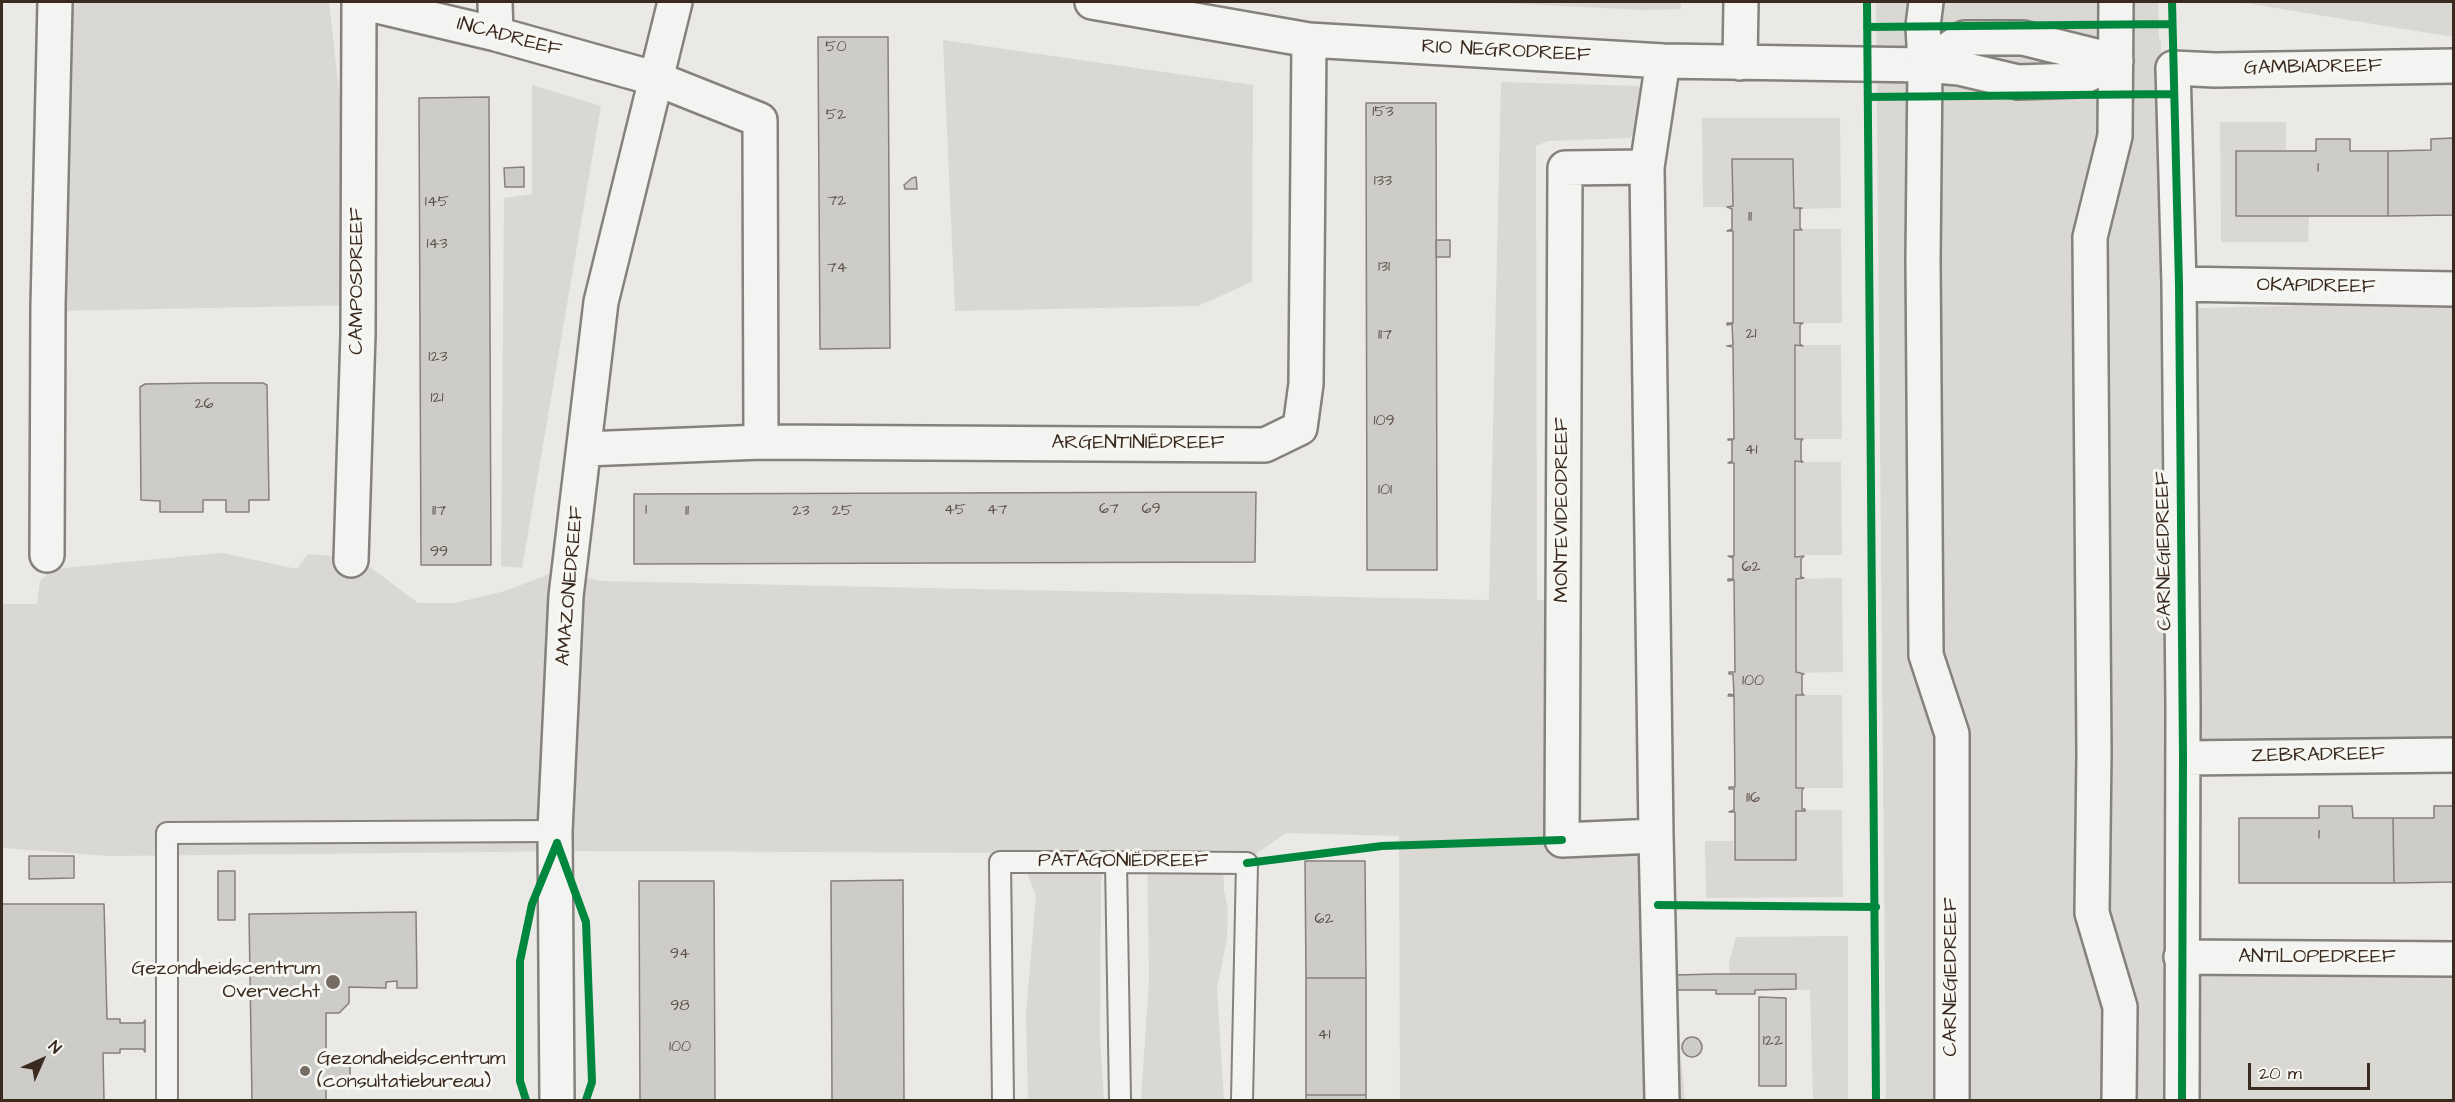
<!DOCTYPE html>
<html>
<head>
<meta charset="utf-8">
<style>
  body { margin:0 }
  #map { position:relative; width:2455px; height:1102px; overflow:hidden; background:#eae9e6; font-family:"Architects Daughter",sans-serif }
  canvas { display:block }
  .frame { position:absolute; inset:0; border:3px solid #3b2a1e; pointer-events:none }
  .north { position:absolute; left:12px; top:1030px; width:60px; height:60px; -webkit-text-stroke:4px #f6f6f2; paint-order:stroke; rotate:45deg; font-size:16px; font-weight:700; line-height:24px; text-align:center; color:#3b2a1e }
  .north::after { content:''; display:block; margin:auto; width:21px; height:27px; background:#3b2a1e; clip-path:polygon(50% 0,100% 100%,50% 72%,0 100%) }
  .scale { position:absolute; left:2248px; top:1063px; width:122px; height:27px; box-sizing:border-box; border:3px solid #3b2a1e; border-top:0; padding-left:8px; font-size:18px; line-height:21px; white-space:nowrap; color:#3b2a1e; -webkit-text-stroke:4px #f6f6f2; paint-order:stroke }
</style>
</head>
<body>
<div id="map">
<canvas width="2455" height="1102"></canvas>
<div class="frame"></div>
<div class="north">N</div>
<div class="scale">20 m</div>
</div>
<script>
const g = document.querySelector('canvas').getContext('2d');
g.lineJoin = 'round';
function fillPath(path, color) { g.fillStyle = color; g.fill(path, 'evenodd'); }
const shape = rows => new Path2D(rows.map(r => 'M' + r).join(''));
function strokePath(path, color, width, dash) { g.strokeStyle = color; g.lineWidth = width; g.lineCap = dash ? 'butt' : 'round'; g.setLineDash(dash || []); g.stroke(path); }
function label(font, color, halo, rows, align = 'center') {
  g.font = font + ' "Architects Daughter",sans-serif'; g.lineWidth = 6; g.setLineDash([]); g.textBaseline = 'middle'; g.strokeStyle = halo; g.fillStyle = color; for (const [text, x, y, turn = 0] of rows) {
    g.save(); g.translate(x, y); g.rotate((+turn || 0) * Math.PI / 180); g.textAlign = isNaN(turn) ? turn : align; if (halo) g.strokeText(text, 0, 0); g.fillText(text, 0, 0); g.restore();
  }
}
fillPath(shape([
  [60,2,329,2,363,305,53,311],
  [1478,2,1681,2,1681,9,1645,10],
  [1876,2,2158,2,2159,38,2161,41,2164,309,2453,302,2453,755,2183,758,2181,957,2453,959,2453,1100,1886,1100],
  [2239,2,2453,2,2453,37],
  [943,40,1253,85,1252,282,1198,306,955,311],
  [1501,82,1640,86,1643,123,1630,138,1548,141,1536,146,1537,600,1568,600,1567,845,1661,841,1685,1100,1400,1100,1399,836,1286,833,1249,859,1223,859,1224,891,1228,908,1227,939,1217,988,1224,1100,1141,1100,1149,979,1147,856,1107,854,1101,881,1100,1040,1104,1100,1028,1100,1026,1014,1036,896,1019,853,585,851,108,856,2,848,2,604,37,604,40,581,52,569,222,553,297,569,308,554,358,558,418,603,455,603,505,591,555,572,601,581,1489,600],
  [532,85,601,106,522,568,501,566,504,198,532,194],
  [1702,118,1840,118,1841,208,1795,209,1794,158,1733,158,1733,207,1703,207],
  [2220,122,2286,122,2286,150,2236,151,2237,216,2309,216,2308,242,2221,242],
  [1795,229,1841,229,1842,323,1795,323],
  [1796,345,1841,345,1842,439,1796,439],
  [1796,462,1841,462,1842,555,1796,555],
  [1842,578,1843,672,1797,673,1796,579],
  [1796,695,1842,695,1843,788,1797,788],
  [1795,810,1842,810,1843,897,1706,898,1705,841,1733,841,1734,861,1795,860],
  [1848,936,1848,1100,1813,1100,1810,990,1731,987,1729,962,1736,937]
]), '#dad8d3');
const building = shape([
  [818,37,888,37,890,348,820,349,818,37],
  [489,97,491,565,421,565,419,98,489,97],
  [1366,103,1436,103,1437,570,1367,570,1366,103],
  [2454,138,2454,215,2388,216,2388,151,2431,150,2431,139,2454,138],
  [2316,139,2350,139,2350,151,2388,151,2388,216,2236,216,2236,151,2316,151,2316,139],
  [1732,159,1793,159,1794,208,1802,208,1800,209,1800,228,1802,230,1794,230,1794,323,1803,323,1800,325,1800,344,1803,346,1795,345,1795,439,1803,439,1801,441,1801,460,1803,462,1795,461,1795,557,1804,556,1801,559,1801,577,1804,578,1796,579,1796,672,1804,674,1802,674,1802,693,1804,695,1796,695,1796,788,1804,788,1802,790,1802,809,1805,809,1805,811,1796,811,1796,860,1735,860,1735,812,1729,812,1734,810,1734,789,1729,789,1729,787,1735,787,1734,696,1728,696,1729,694,1734,695,1733,674,1729,674,1729,672,1735,672,1734,580,1728,581,1728,579,1733,579,1733,558,1728,556,1734,556,1734,463,1728,463,1732,461,1732,440,1728,440,1728,439,1734,439,1733,347,1727,346,1733,345,1732,324,1727,325,1727,323,1733,323,1733,231,1727,231,1732,229,1732,209,1727,207,1733,206,1732,159],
  [524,167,524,187,505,187,504,168,524,167],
  [916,177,917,189,905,189,904,185,912,178,916,177],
  [1436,240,1450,240,1450,257,1436,257,1436,240],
  [208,383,263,383,267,385,269,500,249,500,249,512,226,512,226,500,203,500,203,512,160,512,160,501,141,500,140,387,145,384,208,383],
  [1256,492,1255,562,634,564,634,494,1256,492],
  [2319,806,2352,806,2353,818,2393,818,2394,883,2239,883,2239,818,2319,818,2319,806],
  [2434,806,2454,806,2454,882,2394,883,2393,818,2434,818,2434,806],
  [29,856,74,856,74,878,29,879,29,856],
  [1305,861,1365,861,1366,978,1306,978,1305,861],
  [218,871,235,871,235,920,218,920,218,871],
  [903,880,904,1100,832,1100,831,881,903,880],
  [639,881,714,881,715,1100,640,1100,639,881],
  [2,904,104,904,107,1019,120,1019,120,1023,143,1023,145,1020,145,1052,143,1049,120,1049,120,1053,103,1053,104,1100,2,1100,2,904],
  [416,912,417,988,397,988,397,981,386,982,386,988,349,987,349,1003,339,1013,326,1013,326,1061,350,1062,350,1085,326,1085,326,1100,252,1100,249,914,416,912],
  [1716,974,1796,974,1796,989,1755,990,1755,994,1716,994,1716,990,1675,990,1675,975,1716,974],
  [1306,978,1366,978,1366,1095,1306,1095,1306,978],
  [1759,997,1786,998,1786,1086,1759,1086,1759,997],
  '1682 1047a10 10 0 1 1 20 0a10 10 0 1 1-20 0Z',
  [1306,1095,1366,1095,1366,1100,1306,1100,1306,1095]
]);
fillPath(building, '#cdccc9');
strokePath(building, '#85817d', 1.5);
const service = shape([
  [1116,862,1120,1100],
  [167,1100,167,833,555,831],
  [1003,1100,1000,862,1116,862,1247,863,1242,1100]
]);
const minor = shape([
  [360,2,496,34,657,79,760,120,761,442],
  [495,2,496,34],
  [1092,2,1309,40,1663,61,1925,65],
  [1740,63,1741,2],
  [1647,167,1565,168,1562,840,1656,836],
  [2179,284,2454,289],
  [585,449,761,442,1265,445,1300,428,1306,384,1309,40],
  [47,555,48,306,55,2],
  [351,560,358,334,359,2],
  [2183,758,2454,755],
  [2181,957,2454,959],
  [557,1100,555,831,566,596,601,302,675,2],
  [1662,1100,1656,836,1647,167,1663,61],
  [2182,1100,2183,706,2179,284,2173,68,2215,70,2454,66]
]);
const tertiary = shape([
  [1926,2,1923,26,1925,65,1923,259,1926,655,1952,734,1952,1100],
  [2116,2,2115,136,2090,237,2094,753,2092,913,2120,1007,2119,1100],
  [1925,65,1965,38,2023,38,2116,61],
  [1925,65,1959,68,2018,82,2077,80,2116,61]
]);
strokePath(service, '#85817d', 24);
strokePath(minor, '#85817d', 38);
strokePath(tertiary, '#85817d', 38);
strokePath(service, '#f3f3f1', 20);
strokePath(minor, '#f3f3f1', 33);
strokePath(tertiary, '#f3f3f1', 33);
strokePath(shape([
  [1867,2,1876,1100],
  [2172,2,2179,284,2183,758,2182,1100],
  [1867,27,2172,24],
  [1868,97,2173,94],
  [557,843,586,922,592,1082,586,1100],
  [1247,863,1382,846,1562,840],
  [1658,905,1876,907],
  [526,1100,520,1081,520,961,532,904,557,843]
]), '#00873e', 8);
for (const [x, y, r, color] of [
  [333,982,8,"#786d64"],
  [305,1071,6,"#786d64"]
]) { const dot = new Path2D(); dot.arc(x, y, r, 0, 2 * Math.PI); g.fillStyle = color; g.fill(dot); strokePath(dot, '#f6f6f2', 2); }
label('16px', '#605249', null, [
  ["50",836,48],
  ["153",1383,113],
  ["52",836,116],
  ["1",2318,169],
  ["133",1383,182],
  ["72",837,202],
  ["145",437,203],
  ["11",1750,218],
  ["143",437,245],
  ["131",1384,268],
  ["74",837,269],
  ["21",1751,335],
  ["117",1385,336],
  ["123",438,358],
  ["121",437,399],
  ["26",204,405],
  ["109",1384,422],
  ["41",1751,451],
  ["101",1385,491],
  ["67",1109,510],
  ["69",1151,510],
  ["1",646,511],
  ["45",955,511],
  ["47",997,511],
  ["117",439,512],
  ["11",687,512],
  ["23",801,512],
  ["25",842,512],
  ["99",439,553],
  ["62",1751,568],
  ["100",1753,682],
  ["116",1753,799],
  ["1",2319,836],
  ["62",1324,920],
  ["94",680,955],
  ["98",680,1007],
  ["41",1324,1036],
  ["122",1773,1042],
  ["100",680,1048]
]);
label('20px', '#3b2a1e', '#f6f6f2', [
  ["INCADREEF",509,38,15],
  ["RIO NEGRODREEF",1506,52,3],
  ["GAMBIADREEF",2313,68,-1],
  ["CAMPOSDREEF",358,281,-90],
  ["OKAPIDREEF",2316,287,1],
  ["ARGENTINIËDREEF",1138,444],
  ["MONTEVIDEODREEF",1563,510,-90],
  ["CARNEGIEDREEF",2165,551,-91],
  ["AMAZONEDREEF",571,586,-85],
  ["ZEBRADREEF",2318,756,-1],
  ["PATAGONIËDREEF",1123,862],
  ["ANTILOPEDREEF",2317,958],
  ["CARNEGIEDREEF",1952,977,-90]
]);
label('20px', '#3b2a1e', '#f6f6f2', [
  ["Gezondheidscentrum",320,970],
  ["Overvecht",320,993],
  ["Gezondheidscentrum",317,1060,"left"],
  ["(consultatiebureau)",317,1083,"left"]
], 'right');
</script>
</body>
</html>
